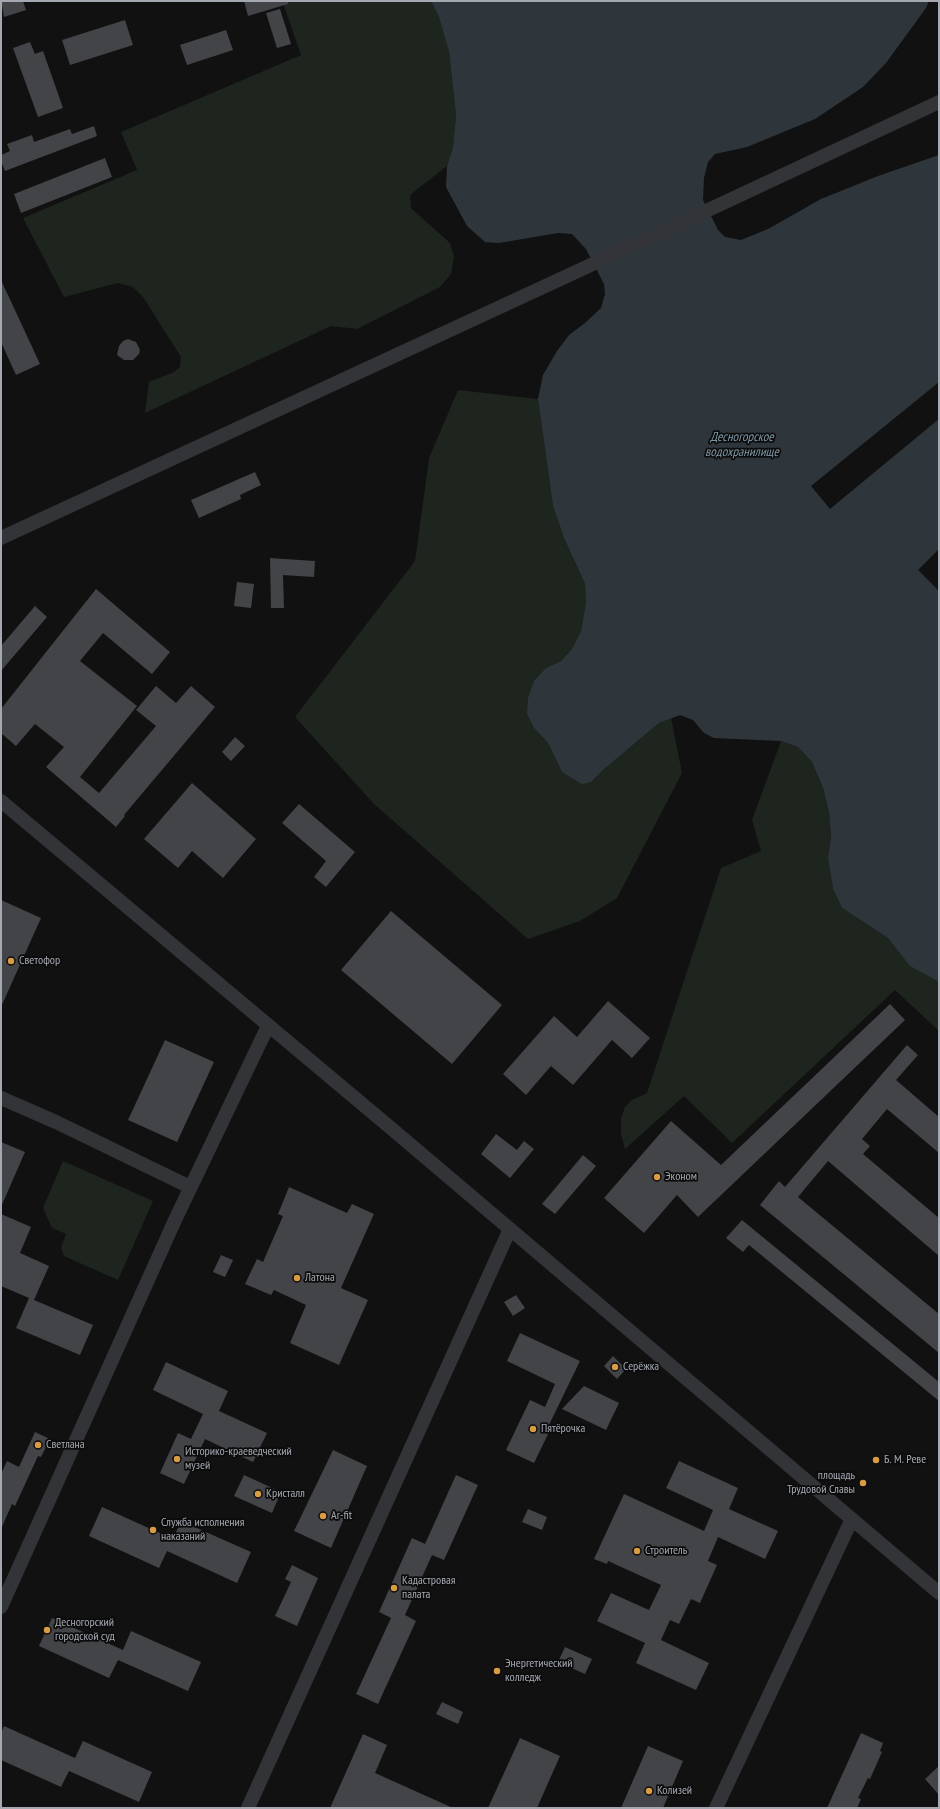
<!DOCTYPE html>
<html>
<head>
<meta charset="utf-8">
<style>
  body { margin:0 }
  #map { position:relative; width:940px; height:1809px; overflow:hidden; background:#111112; font-family:"PT Sans Narrow",sans-serif }
  canvas { display:block }
  .frame { position:absolute; inset:0; border:2px solid #a4a9b1; pointer-events:none }
</style>
</head>
<body>
<div id="map">
<canvas width="940" height="1809"></canvas>
<div class="frame"></div>
</div>
<script>
const g = document.querySelector('canvas').getContext('2d');
g.lineJoin = 'round';
function fillPath(path, color) { g.fillStyle = color; g.fill(path, 'evenodd'); }
const shape = rows => new Path2D(rows.map(r => 'M' + r).join(''));
function strokePath(path, color, width, dash) { g.strokeStyle = color; g.lineWidth = width; g.lineCap = dash ? 'butt' : 'round'; g.setLineDash(dash || []); g.stroke(path); }
function label(font, color, halo, rows, align = 'center') {
  g.font = font + ' "PT Sans Narrow",sans-serif'; g.lineWidth = 3.5; g.setLineDash([]); g.textBaseline = 'middle'; g.strokeStyle = halo; g.fillStyle = color; for (const [text, x, y, turn = 0] of rows) {
    g.save(); g.translate(x, y); g.rotate((+turn || 0) * Math.PI / 180); g.textAlign = isNaN(turn) ? turn : align; if (halo) g.strokeText(text, 0, 0); g.fillText(text, 0, 0); g.restore();
  }
}
fillPath(shape([
  [273,1,431,1,439,17,449,52,456,115,453,147,447,166,410,195,411,208,450,243,454,257,451,274,440,287,357,329,331,326,145,413,149,382,174,372,180,367,181,357,143,297,133,287,118,283,64,297,23,218,137,170,121,132,301,55,283,3],
  [458,390,538,399,553,506,564,538,585,584,586,603,581,631,572,649,561,661,546,668,534,728,548,743,562,772,591,782,603,770,659,723,671,718,682,773,617,898,580,921,528,939,374,804,295,717,415,561,429,458],
  [781,741,798,747,812,762,823,788,829,812,831,836,828,858,833,889,842,908,888,938,911,966,939,982,939,1031,895,990,732,1143,684,1096,625,1149,621,1134,621,1118,625,1107,632,1100,647,1093,721,868,761,851,752,820],
  [63,1161,153,1201,118,1280,64,1256,61,1248,66,1234,52,1228,43,1208]
]), '#1e241e');
fillPath(shape([
  [431,1,929,1,926,8,886,63,863,87,815,119,747,147,715,154,708,162,704,178,703,200,718,230,725,237,741,240,768,229,821,199,878,176,939,155,939,982,910,966,888,938,842,908,833,889,828,858,831,836,829,812,823,788,812,762,798,747,781,741,714,738,704,733,693,720,680,715,659,723,603,770,591,782,582,784,562,772,548,743,534,728,527,713,528,698,534,681,546,668,561,661,572,649,581,631,586,603,585,584,564,538,553,506,538,399,543,375,557,351,569,335,585,323,601,308,605,294,604,284,586,249,572,234,558,233,499,243,485,242,467,226,446,187,447,166,453,147,456,115,449,52,439,17]
]), '#2e363b');
fillPath(shape([
  [939,382,939,419,830,509,811,486],
  [939,549,939,589,938,590,918,570]
]), '#111112');
fillPath(shape([
  [1,1,23,1,26,10,4,17],
  [244,1,288,1,288,4,248,16],
  [280,9,291,44,277,48,266,13],
  [125,20,133,45,70,65,62,40],
  [226,30,233,50,187,65,180,45],
  [30,42,35,54,43,51,63,108,38,117,13,48],
  [94,126,97,136,5,171,1,161,1,155,10,151,7,144,32,135,34,142,70,129,72,134],
  [105,158,112,177,21,213,14,194],
  [1,280,40,364,16,375,1,342],
  [128,339,136,342,140,350,139,354,133,360,124,360,117,355,119,346,123,341],
  [255,472,261,485,240,495,241,499,199,518,191,500],
  [270,558,315,561,314,577,283,575,284,608,271,608],
  [237,582,254,584,251,608,234,606],
  [96,589,170,652,152,674,103,633,80,661,137,706,80,777,99,793,156,726,136,710,156,686,176,703,191,686,215,707,124,815,125,816,116,827,46,767,64,747,35,724,16,746,1,733,1,709],
  [35,606,47,617,1,671,1,646],
  [235,737,245,746,231,761,222,752],
  [192,783,256,839,223,878,192,851,178,868,144,839],
  [299,804,355,852,326,887,314,877,326,861,282,823],
  [1,900,41,918,1,1007],
  [391,911,502,1005,452,1064,341,970],
  [608,1001,650,1038,632,1058,612,1040,573,1085,551,1066,526,1095,503,1074,554,1016,577,1037],
  [890,1004,905,1020,698,1217,677,1195,644,1233,604,1198,671,1121,721,1165],
  [165,1040,214,1062,177,1142,128,1120],
  [907,1045,918,1055,896,1080,939,1117,939,1153,887,1109,862,1139,870,1146,863,1154,939,1218,939,1256,828,1161,798,1197,939,1314,939,1353,760,1205,779,1181,785,1187],
  [496,1134,517,1150,524,1141,534,1149,510,1178,481,1154],
  [1,1142,25,1152,1,1207],
  [583,1155,596,1166,555,1214,542,1204],
  [289,1187,347,1213,352,1204,374,1214,341,1288,368,1300,339,1365,290,1343,306,1305,274,1290,271,1295,245,1284,257,1259,263,1262,283,1216,278,1214],
  [1,1214,31,1227,20,1253,49,1266,34,1300,93,1325,80,1355,16,1328,29,1298,1,1286],
  [742,1220,939,1382,939,1401,749,1245,743,1252,726,1238],
  [221,1255,233,1260,225,1277,213,1272],
  [516,1295,525,1308,513,1316,504,1302],
  [520,1333,580,1361,548,1427,551,1428,534,1463,506,1450,530,1400,545,1407,555,1384,507,1361],
  [613,1356,626,1369,617,1379,604,1366],
  [166,1362,228,1391,219,1411,267,1433,253,1462,205,1439,184,1484,160,1473,178,1433,191,1439,203,1414,153,1390],
  [584,1386,619,1403,606,1430,562,1409],
  [35,1432,50,1439,41,1457,38,1456,15,1506,12,1504,1,1529,1,1474,7,1461,19,1467],
  [333,1450,367,1466,331,1548,294,1531],
  [679,1461,738,1488,729,1509,778,1531,765,1559,718,1537,708,1561,717,1565,700,1603,691,1599,679,1624,670,1620,661,1640,709,1663,696,1690,636,1663,645,1643,597,1621,611,1593,649,1610,661,1585,608,1561,607,1564,594,1559,624,1494,704,1531,713,1510,666,1488],
  [244,1475,281,1492,272,1513,234,1496],
  [456,1475,478,1485,444,1560,432,1555,405,1615,416,1621,378,1704,356,1694,391,1618,379,1612,412,1538,425,1544],
  [102,1507,173,1539,181,1521,251,1552,237,1583,167,1551,159,1568,89,1536],
  [528,1509,547,1517,542,1530,522,1522],
  [292,1565,318,1578,297,1626,275,1616,291,1582,285,1579],
  [52,1618,123,1650,131,1631,201,1662,188,1691,118,1660,109,1678,39,1646],
  [565,1647,592,1659,585,1674,558,1662],
  [442,1702,463,1712,458,1724,436,1714],
  [4,1726,75,1758,83,1741,152,1772,139,1802,69,1771,61,1787,1,1760,1,1733],
  [861,1733,883,1743,880,1751,882,1752,870,1779,868,1778,858,1798,861,1799,857,1808,827,1808],
  [363,1734,387,1745,375,1773,453,1808,330,1808],
  [520,1738,560,1756,537,1808,488,1808],
  [648,1746,683,1761,663,1808,621,1808],
  [939,1766,939,1795,925,1779]
]), '#434447');
strokePath(shape([
  [1,538,580,270,939,102],
  [1,801,392,1129,939,1593],
  [1,1098,56,1122,190,1187],
  [1,1607,175,1220,268,1026],
  [248,1808,510,1229],
  [716,1808,852,1519]
]), '#333437', 14);
for (const [x, y, r, color] of [
  [11,961,4,"#d99c43"],
  [657,1177,4,"#d99c43"],
  [297,1278,4,"#d99c43"],
  [615,1367,4,"#d99c43"],
  [533,1429,4,"#d99c43"],
  [38,1445,4,"#d99c43"],
  [177,1459,4,"#d99c43"],
  [876,1460,4,"#d99c43"],
  [863,1483,4,"#d99c43"],
  [258,1494,4,"#d99c43"],
  [323,1516,4,"#d99c43"],
  [153,1530,4,"#d99c43"],
  [637,1551,4,"#d99c43"],
  [394,1588,4,"#d99c43"],
  [47,1630,4,"#d99c43"],
  [497,1671,4,"#d99c43"],
  [649,1791,4,"#d99c43"]
]) { const dot = new Path2D(); dot.arc(x, y, r, 0, 2 * Math.PI); g.fillStyle = color; g.fill(dot); strokePath(dot, '#0c0c0d', 1.5); }
label('12px', '#a4a9b1', '#0c0c0d', [
  ["Светофор",19,961],
  ["Эконом",665,1177],
  ["Латона",305,1278],
  ["Серёжка",623,1367],
  ["Пятёрочка",541,1429],
  ["Светлана",46,1445],
  ["Историко-краеведческий",185,1452],
  ["музей",185,1466],
  ["Б. М. Реве",884,1460],
  ["площадь",855,1476,"right"],
  ["Трудовой Славы",855,1490,"right"],
  ["Кристалл",266,1494],
  ["Ar-fit",331,1516],
  ["Служба исполнения",161,1523],
  ["наказаний",161,1537],
  ["Строитель",645,1551],
  ["Кадастровая",402,1581],
  ["палата",402,1595],
  ["Десногорский",55,1623],
  ["городской суд",55,1637],
  ["Энергетический",505,1664],
  ["колледж",505,1678],
  ["Колизей",657,1791]
], 'left');
label('italic 13px', '#7f98a8', '#0c0c0d', [
  ["Десногорское",742,437],
  ["водохранилище",742,452]
]);
</script>
</body>
</html>
